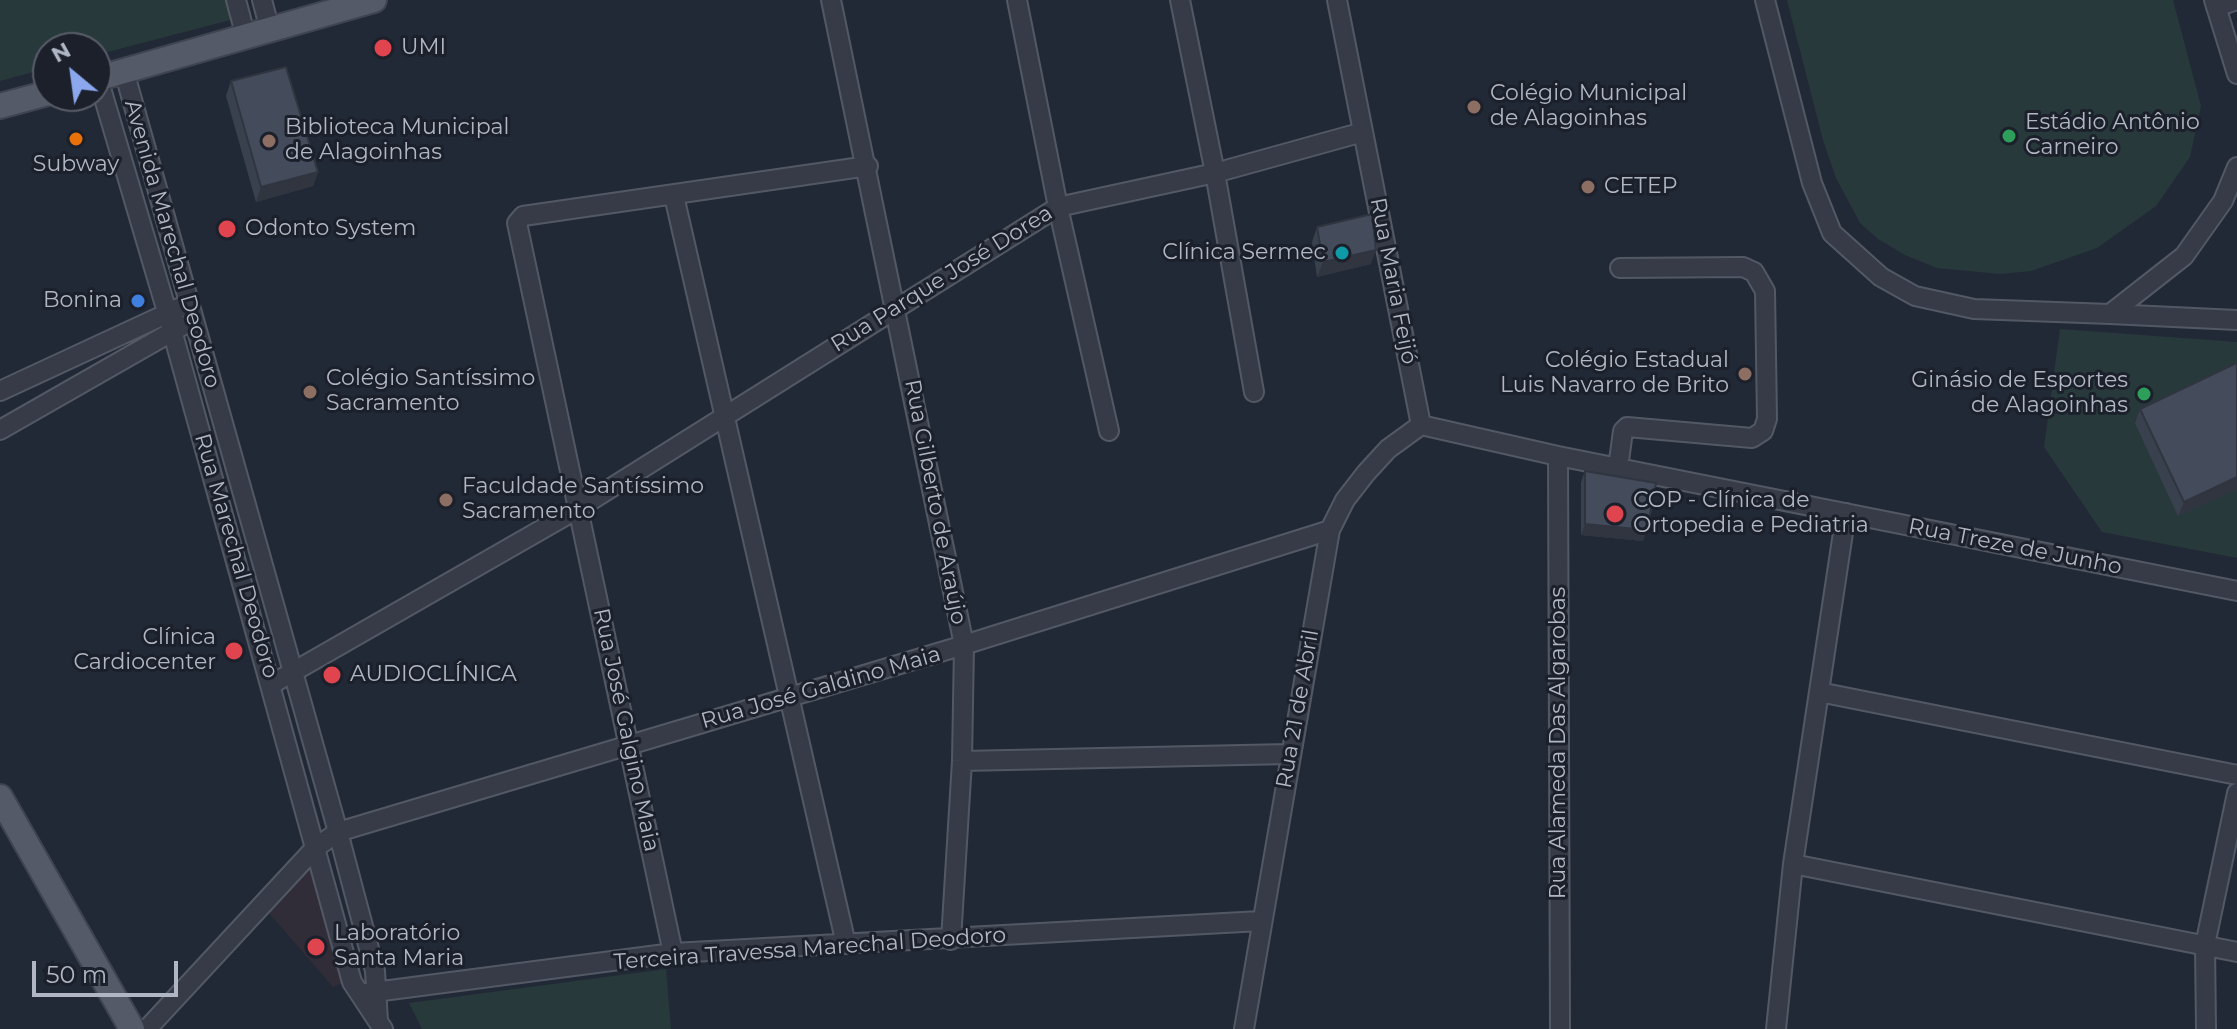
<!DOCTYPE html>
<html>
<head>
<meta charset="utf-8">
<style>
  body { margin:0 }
  #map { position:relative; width:2237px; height:1029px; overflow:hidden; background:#222936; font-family:Montserrat,sans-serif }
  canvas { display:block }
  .north { position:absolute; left:32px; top:32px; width:80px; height:80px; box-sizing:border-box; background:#1b202b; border:2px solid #575c68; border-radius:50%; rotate:331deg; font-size:22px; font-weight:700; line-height:32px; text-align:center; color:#b0b6c3 }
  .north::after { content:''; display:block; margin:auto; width:28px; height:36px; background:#8ba7ee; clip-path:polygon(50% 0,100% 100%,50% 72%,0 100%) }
  .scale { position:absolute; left:32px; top:961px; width:146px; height:36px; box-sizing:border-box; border:4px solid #b0b6c3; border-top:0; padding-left:10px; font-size:24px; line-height:28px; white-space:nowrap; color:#b0b6c3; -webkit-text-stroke:6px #1b202b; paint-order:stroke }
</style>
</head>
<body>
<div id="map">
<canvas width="2237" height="1029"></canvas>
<div class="north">N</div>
<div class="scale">50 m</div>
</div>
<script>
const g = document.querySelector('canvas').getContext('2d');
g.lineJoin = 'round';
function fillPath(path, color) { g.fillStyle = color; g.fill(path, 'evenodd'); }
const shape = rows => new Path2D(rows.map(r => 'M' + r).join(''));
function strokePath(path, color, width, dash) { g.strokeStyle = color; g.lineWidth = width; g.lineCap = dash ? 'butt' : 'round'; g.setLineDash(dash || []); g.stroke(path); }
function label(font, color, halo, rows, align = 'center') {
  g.font = font + ' Montserrat,sans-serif'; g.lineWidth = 6; g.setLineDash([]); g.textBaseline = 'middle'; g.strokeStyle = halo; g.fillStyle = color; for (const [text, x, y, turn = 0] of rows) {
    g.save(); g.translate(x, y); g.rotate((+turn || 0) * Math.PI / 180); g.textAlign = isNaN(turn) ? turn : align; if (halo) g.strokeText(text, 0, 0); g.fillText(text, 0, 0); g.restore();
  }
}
fillPath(shape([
  [312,866,345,982,333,987,268,912]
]), '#302d38');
fillPath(shape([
  [0,0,229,0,234,19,96,55,96,48,48,48,48,68,0,81],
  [1787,0,2173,0,2201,106,2190,157,2156,206,2097,248,2031,271,2000,274,1937,268,1905,255,1878,239,1860,223,1836,178,1823,140],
  [2060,329,2237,342,2237,558,2102,532,2044,447],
  [666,969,671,1029,422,1029,409,1003]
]), '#28393b');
const minor = shape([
  [236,0,246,37],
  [262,0,270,30],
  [831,0,964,645,962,761,951,940],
  [1017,0,1058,207,1109,431],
  [1180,0,1215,173,1254,392],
  [1337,0,1421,425,1558,456,2237,591],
  [1765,0,1812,183,1832,233,1881,277,1915,296,1974,309,2110,314,2184,256,2223,201,2237,167],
  [2214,0,2237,74],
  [2216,7,2237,0],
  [124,71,338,832,375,971,378,1021],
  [98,78,167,312,352,982,383,1029],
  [674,196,846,944],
  [2110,314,2237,320],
  [0,391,179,308],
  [0,430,182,326],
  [1558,456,1560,1029],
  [1618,468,1623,431,1627,427,1752,438,1763,431,1767,419,1765,291,1754,272,1743,267,1620,268],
  [272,684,579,508,1058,207,1215,173,1363,132],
  [1819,692,2237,775],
  [962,761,1289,754],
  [1793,864,2237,952],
  [673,953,517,223,523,216,868,166],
  [367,993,673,953,1261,921],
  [147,1029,315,848,338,832,964,645,1330,530],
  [1244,1029,1330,530,1345,500,1366,473,1388,449,1421,425],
  [1776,1029,1793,864,1846,513],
  [2206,1029,2205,945,2237,793]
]);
const major = shape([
  [96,79,374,0],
  [0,106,48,93],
  [0,797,132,1029]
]);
strokePath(minor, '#535964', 22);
strokePath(major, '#3f4450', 28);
strokePath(minor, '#363b47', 18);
strokePath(major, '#545a67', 24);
fillPath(shape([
  [231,81,318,172,313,186,256,202,226,96],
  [1317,227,1371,264,1317,277,1312,242],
  [2237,363,2237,489,2178,516,2135,423,2140,409],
  [1585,471,1647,530,1643,541,1581,535,1581,482]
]), '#3a414e');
fillPath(shape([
  [318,172,313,186,256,202,261,187],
  [1376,250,1371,264,1317,277,1323,262],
  [2237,477,2237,489,2178,516,2184,502],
  [1585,524,1647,530,1643,541,1581,535]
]), '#303540');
const building = shape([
  [286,67,318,172,261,187,231,81,286,67],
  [1372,214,1376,250,1323,262,1317,227,1372,214],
  [2237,363,2237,477,2184,502,2140,409,2237,363],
  [1585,471,1656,483,1647,530,1585,524,1585,471]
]);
fillPath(building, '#444c5b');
strokePath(building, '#303540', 2);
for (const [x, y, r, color] of [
  [383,48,10,"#e0444e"],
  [1474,107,8,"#8d6e63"],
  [2009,136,8,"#2e9e5b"],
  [76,139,8,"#e8710a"],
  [269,141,8,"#8d6e63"],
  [1588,187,8,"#8d6e63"],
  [227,229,10,"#e0444e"],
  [1342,253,8,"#0f9aa8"],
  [138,301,8,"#3f7fe0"],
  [1745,374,8,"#8d6e63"],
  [310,392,8,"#8d6e63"],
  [2144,394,8,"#2e9e5b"],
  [446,500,8,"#8d6e63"],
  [1615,514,10,"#e0444e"],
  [234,651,10,"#e0444e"],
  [332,675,10,"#e0444e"],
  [316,947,10,"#e0444e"]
]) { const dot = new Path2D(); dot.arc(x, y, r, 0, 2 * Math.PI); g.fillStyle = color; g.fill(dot); strokePath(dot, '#1b202b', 3); }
label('22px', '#b0b6c3', '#1b202b', [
  ["UMI",401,48],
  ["Colégio Municipal",1490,94],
  ["de Alagoinhas",1490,119],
  ["Estádio Antônio",2025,123],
  ["Carneiro",2025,148],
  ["Biblioteca Municipal",285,128],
  ["de Alagoinhas",285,153],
  ["Subway",76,165,"center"],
  ["CETEP",1604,187],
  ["Odonto System",245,229],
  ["Clínica Sermec",1326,253,"right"],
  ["Bonina",122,301,"right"],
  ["Colégio Estadual",1729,361,"right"],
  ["Luis Navarro de Brito",1729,386,"right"],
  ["Colégio Santíssimo",326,379],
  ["Sacramento",326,404],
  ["Ginásio de Esportes",2128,381,"right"],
  ["de Alagoinhas",2128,406,"right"],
  ["Faculdade Santíssimo",462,487],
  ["Sacramento",462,512],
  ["COP - Clínica de",1633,501],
  ["Ortopedia e Pediatria",1633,526],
  ["Clínica",216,638,"right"],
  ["Cardiocenter",216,663,"right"],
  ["AUDIOCLÍNICA",350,675],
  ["Laboratório",334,934],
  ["Santa Maria",334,959]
], 'left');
label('22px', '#b0b6c3', '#1b202b', [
  ["Avenida Marechal Deodoro",172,244,74],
  ["Rua Parque José Dorea",942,279,-32],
  ["Rua Maria Feijó",1393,281,79],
  ["Rua Gilberto de Araújo",935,502,79],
  ["Rua Treze de Junho",2015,547,11],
  ["Rua Marechal Deodoro",236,556,74],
  ["Rua José Galdino Maia",821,688,-16],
  ["Rua 21 de Abril",1298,709,-80],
  ["Rua José Galgino Maia",626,730,78],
  ["Rua Alameda Das Algarobas",1559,743,-90],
  ["Terceira Travessa Marechal Deodoro",810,949,-4]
]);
</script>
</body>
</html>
